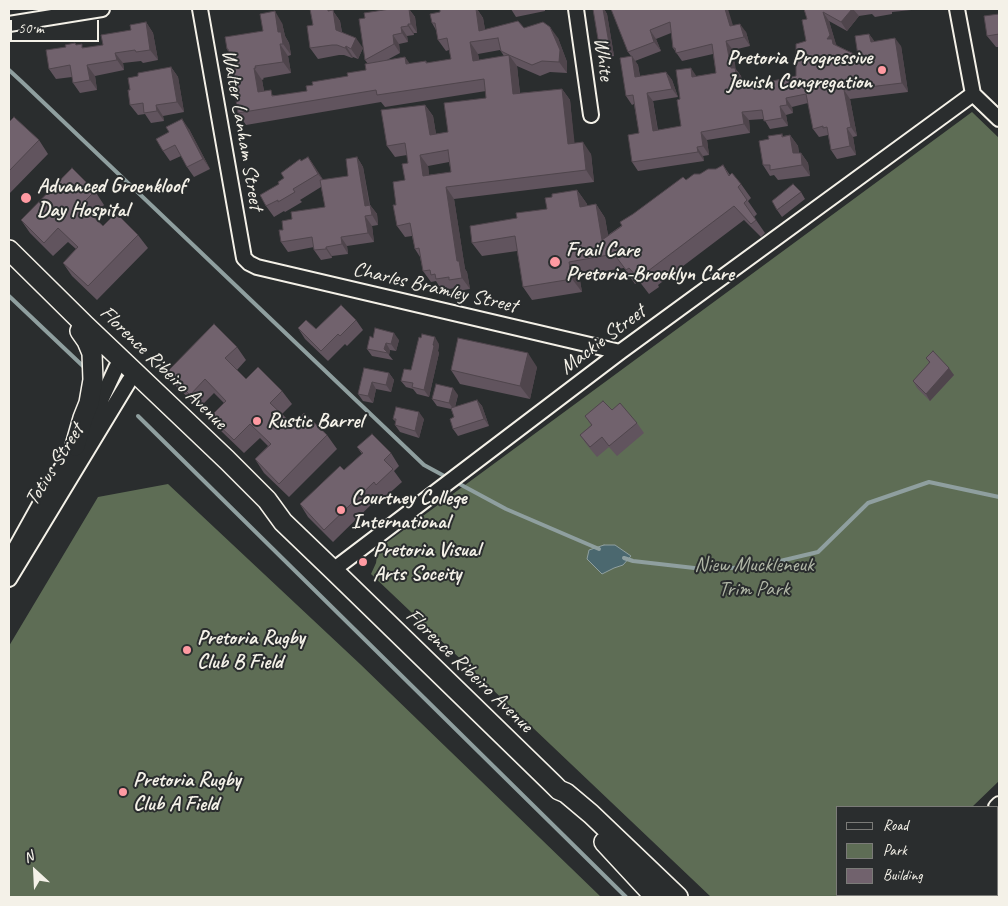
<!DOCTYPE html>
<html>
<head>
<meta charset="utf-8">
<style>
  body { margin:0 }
  #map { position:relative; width:1008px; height:906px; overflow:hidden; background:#2a2d2e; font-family:Caveat,sans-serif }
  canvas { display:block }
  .frame { position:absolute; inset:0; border:10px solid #f4f1e8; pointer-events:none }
  .legend { position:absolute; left:836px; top:806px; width:162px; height:90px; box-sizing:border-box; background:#2a2d2e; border:1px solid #7b7b78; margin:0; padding:6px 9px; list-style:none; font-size:15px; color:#f4f1e8 }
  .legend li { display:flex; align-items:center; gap:10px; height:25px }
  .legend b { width:25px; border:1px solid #7b7b78 }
  .north { position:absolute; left:10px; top:846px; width:50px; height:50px; -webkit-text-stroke:4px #2a2d2e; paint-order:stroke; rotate:335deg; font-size:14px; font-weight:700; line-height:20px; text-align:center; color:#f4f1e8 }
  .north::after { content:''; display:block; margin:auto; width:18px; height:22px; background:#f4f1e8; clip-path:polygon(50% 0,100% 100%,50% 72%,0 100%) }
  .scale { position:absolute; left:10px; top:20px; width:89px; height:22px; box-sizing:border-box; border:2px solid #f4f1e8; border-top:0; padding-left:6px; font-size:15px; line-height:18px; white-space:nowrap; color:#f4f1e8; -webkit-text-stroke:4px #2a2d2e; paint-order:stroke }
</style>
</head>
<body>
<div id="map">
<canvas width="1008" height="906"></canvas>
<div class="frame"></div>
<ul class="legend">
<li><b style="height:6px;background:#2a2d2e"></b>Road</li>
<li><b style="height:14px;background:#5e6d55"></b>Park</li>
<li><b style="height:14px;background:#71626d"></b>Building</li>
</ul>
<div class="north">N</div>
<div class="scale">50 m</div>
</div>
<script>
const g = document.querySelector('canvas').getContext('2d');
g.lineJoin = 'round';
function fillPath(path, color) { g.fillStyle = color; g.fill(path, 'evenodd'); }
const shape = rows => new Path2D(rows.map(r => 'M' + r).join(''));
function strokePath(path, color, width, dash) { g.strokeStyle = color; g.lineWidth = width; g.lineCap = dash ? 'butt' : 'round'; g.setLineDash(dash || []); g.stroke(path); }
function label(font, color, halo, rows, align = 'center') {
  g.font = font + ' Caveat,sans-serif'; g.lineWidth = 4; g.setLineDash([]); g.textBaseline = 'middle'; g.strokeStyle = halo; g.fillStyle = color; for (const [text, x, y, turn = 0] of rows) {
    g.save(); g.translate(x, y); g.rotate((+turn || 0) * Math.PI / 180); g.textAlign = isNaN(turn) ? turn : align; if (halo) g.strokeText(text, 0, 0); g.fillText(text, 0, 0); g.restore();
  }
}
fillPath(shape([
  [972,112,999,138,999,781,972,807,837,807,837,895,884,895,881,897,711,897,371,574,376,563,378,549],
  [168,484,360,664,601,897,9,897,9,646,98,497]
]), '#5e6d55');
const water = shape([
  [604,545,615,545,631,556,623,565,614,568,602,574,587,559,589,550,604,545]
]);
fillPath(water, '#4b686f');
strokePath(water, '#8f9f9f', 1);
strokePath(shape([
  [9,70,22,82,424,465,448,478],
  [9,296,85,368],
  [138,416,626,897],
  [454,481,506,509,599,549],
  [624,558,633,561,703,569,755,567,818,552,868,503,929,482,999,497]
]), '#8f9f9f', 4);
const street = shape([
  [200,9,244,258,249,263,257,267,620,352],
  [576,9,591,115],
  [957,9,973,94,999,119],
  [9,24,102,9],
  [9,560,44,497,97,409,116,368,121,360],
  [333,570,620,352,973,94],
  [9,579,129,381,135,373],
  [996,807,999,804],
  [905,897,908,895]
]);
const secondary = shape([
  [9,250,85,325,227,460,267,500,283,522,333,570,552,783,559,790,566,793,591,814,678,897],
  [75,446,83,418,89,403,93,380,92,353,87,341,80,331],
  [604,842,655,897]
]);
strokePath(street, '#f4f1e8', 18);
strokePath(secondary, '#f4f1e8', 22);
strokePath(street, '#2a2d2e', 14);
strokePath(secondary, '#2a2d2e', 19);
fillPath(shape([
  [310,9,333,9,333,11,340,21,342,32,363,48,358,59,353,57,352,58,344,55,339,55,318,59,310,48,313,25],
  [390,9,409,9,415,17,417,33,414,33,414,35,407,36,408,42,399,44,400,53,387,60,405,57,409,64,426,61,427,63,451,59,449,50,446,51,438,40,436,30,432,23,440,12,440,9,477,9,483,18,485,30,524,28,558,38,567,62,567,73,550,72,540,76,517,66,520,93,562,89,570,100,574,144,591,154,594,182,454,199,465,269,467,272,470,289,457,291,455,288,444,290,441,286,439,286,436,281,431,282,423,271,420,257,415,249,412,236,405,237,397,226,396,205,405,180,408,163,407,155,395,157,387,146,425,105,433,116,436,134,448,132,486,98,486,91,385,107,381,102,246,125,238,113,228,51,227,49,263,31,282,23,285,36,289,43,291,55,288,56,291,73,263,78,264,79,262,80,264,91,275,96,307,91,313,85,348,76,366,70,368,64,365,60,365,18],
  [500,50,504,56,479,60,478,54],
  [449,162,451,172,429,175,428,166],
  [511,9,545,9,545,11,516,17],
  [593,9,604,9,607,14,614,56,604,58,600,51],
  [611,9,733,25,746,32,750,46,733,50,735,68,741,76,743,87,796,76,806,41,807,19,804,9,921,9,892,12,892,14,875,17,872,14,859,16,847,31,829,21,836,45,858,56,869,34,874,41,901,46,908,92,850,99,857,136,853,137,856,155,837,159,831,150,828,135,819,137,813,129,808,103,792,107,793,113,786,115,788,126,770,129,764,119,749,120,750,133,707,140,709,155,703,156,704,161,638,171,632,162,639,133,634,104,632,105,626,96,631,56,628,52],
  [671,33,673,48,682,61,713,54,716,73,697,76,680,99,681,126,658,130,653,101,678,97,672,80,666,72,640,76,638,65,635,61,661,51,656,39],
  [999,14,999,47,996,47,987,36],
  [146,22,153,33,158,60,143,63,141,61,123,63,124,70,95,76,97,90,80,93,73,83,72,77,56,79,49,69,77,45,84,48,103,45,131,30],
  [171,67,178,77,184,112,163,116,164,121,151,123,145,114,138,115,130,105,130,90,138,76],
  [9,122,39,140,48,154,9,194],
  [189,129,210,169,194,177,187,167,181,156,170,161,163,151],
  [782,134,783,136,790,135,798,146,799,153,801,153,808,163,810,176,778,180,774,175,770,176,763,165,769,139],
  [308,157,323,180,348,176,357,157,363,167,370,205,377,214,378,225,372,226,374,242,347,246,348,254,332,256,332,258,321,260,314,250,314,247,288,252,281,242,283,230,292,219,325,207,321,187,300,200,302,202,285,212,284,211,274,217,266,206,279,184,302,161],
  [723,165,730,175,741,184,751,198,748,201,757,214,754,217,765,233,761,237,744,220,658,285,659,287,649,294,639,281,635,284,624,268,579,275,582,292,532,300,523,287,517,251,482,256,472,243,517,218,547,209,552,197,577,190,587,204,587,206,596,204,605,218,608,235,686,180,700,174,716,169],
  [95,191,104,205,93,216,103,226,138,235,148,248,97,300,72,276,63,263,76,249,68,242,53,256,30,233,21,220],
  [801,192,805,199,782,217,777,210],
  [356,320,363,330,347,346,345,344,328,361,305,339,298,328,316,329],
  [373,338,399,340,396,351,390,350,389,355,393,360,372,356,367,349],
  [439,344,438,351,439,353,429,397,417,394,413,389,406,387,401,381],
  [237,347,246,360,237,370,246,379,282,391,292,404,282,414,293,425,327,435,337,449,289,497,264,473,255,459,268,446,260,438,244,453,220,430,210,417,224,403,214,393,199,408,176,386,167,372],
  [926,358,954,375,930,401,917,388,913,381,929,363],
  [537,367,530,399,460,384,451,370],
  [364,368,389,373,394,380,391,392,376,389,373,403,363,401,358,394],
  [458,395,455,407,477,400,482,406,489,426,458,436,453,429,454,417,451,409,437,406,432,399],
  [612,410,637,423,644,433,617,456,609,447,597,457,587,445,580,435,591,425,585,416],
  [393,419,424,419,419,438,400,432,395,425,396,422],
  [357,447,391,453,399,466,394,471,402,482,385,497,382,494,333,542,308,517,300,504,344,470,362,454]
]), '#61545e');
fillPath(shape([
  [328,9,333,9,333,11,340,21,343,40,336,30],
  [409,9,415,17,417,33,411,24],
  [476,9,477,9,483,18,487,40,479,31],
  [603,9,604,9,607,14,614,56,610,49],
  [725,9,728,9,736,35,730,26],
  [852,9,853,9,859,16,847,31,841,22],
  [275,11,282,23,285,36,289,43,291,55,283,44,278,32],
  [823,12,829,21,836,44,838,47,827,39],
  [146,22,153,33,158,60,150,50],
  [408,24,414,33,414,35,408,26],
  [740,24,746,32,750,46,744,37],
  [401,27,407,36,408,42,402,33],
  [550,27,558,38,567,62,567,73,559,62],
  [650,30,656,39,661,51,654,42],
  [869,34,875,42,871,42],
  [393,35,399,44,400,53,394,44],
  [356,38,363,48,358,59,351,49],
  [895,38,901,46,908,92,902,83],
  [726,41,733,50,737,77,731,68],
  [470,42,478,54,481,72,473,61],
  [280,44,288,56,291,73,283,62],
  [346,46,353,57,352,58,345,48],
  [115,53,123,63,124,70,117,60],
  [509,55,517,66,521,105,513,94],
  [632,56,638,65,641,85,635,77],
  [405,57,413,68,406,64],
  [87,65,95,76,97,90,90,80],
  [171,67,178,77,184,112,177,102],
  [254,68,262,80,266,103,258,92],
  [691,68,697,77,692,77],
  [735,68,741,76,745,97,739,88],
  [666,72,672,80,678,97,672,89],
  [562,89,570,100,576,156,568,144],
  [844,90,850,99,857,136,851,127],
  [647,93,653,101,659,139,653,131],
  [786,98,792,107,793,113,787,105],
  [156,105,163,116,164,121,157,111],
  [425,105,433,116,438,147,430,135],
  [780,106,786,115,788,126,782,118],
  [742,112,749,120,750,133,744,124],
  [182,119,189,129,210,169,203,159],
  [847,128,853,137,856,155,850,146],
  [701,132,707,140,709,155,703,146],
  [790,135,798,146,800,164,793,153],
  [583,142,591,154,594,182,586,170],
  [697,147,703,156,704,161,698,152],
  [801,153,808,163,810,176,802,165],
  [420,155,428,166,431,188,423,176],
  [308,157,315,167,326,184,318,174],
  [357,157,363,167,371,215,365,206],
  [446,187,454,199,465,269,467,272,470,289,462,278,457,261],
  [577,190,587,204,590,220,580,207],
  [596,204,605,218,611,253,602,240],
  [370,205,377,214,378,225,372,215],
  [365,216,372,226,374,242,368,233],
  [341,237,347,246,348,254,342,244],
  [326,247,332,256,332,258,326,249],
  [569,262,579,275,582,292,572,279],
  [394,333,399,340,396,351,391,344],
  [435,337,439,344,438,351,439,353,429,397,424,390],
  [386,343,390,350,389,355,384,349],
  [528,353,537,367,530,399,520,386],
  [949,368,954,375,930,401,926,394],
  [389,373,394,380,391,392,386,385],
  [372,382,376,389,373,403,368,396],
  [453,388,458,395,454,410,449,403],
  [477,400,482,406,489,426,484,419],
  [419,412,424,419,419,438,415,431],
  [961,895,964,895,966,897,961,897]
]), '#4f454c');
const building = shape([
  [310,9,328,9,328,11,333,10,336,30,356,38,351,49,346,46,345,48,337,45,332,45,310,48,307,26,313,25,310,9],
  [390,9,409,9,411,24,408,24,408,26,401,27,402,33,393,35,394,44,365,60,359,19,365,18,364,13,390,9],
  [440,9,476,9,479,31,518,21,524,28,543,22,550,27,560,50,559,62,542,61,532,65,509,55,513,94,562,89,568,144,583,142,586,170,446,187,457,261,459,261,462,278,449,280,449,277,436,279,435,274,431,275,430,270,423,271,419,248,415,249,410,223,397,226,393,205,396,205,393,182,405,180,402,164,408,163,405,143,387,146,381,110,425,105,430,135,448,132,444,103,486,98,484,79,377,95,376,90,238,113,228,49,227,49,225,37,263,31,260,14,275,11,278,32,281,32,283,44,280,44,283,62,255,66,256,68,254,68,258,92,271,90,272,96,307,91,306,86,313,85,312,82,348,76,347,73,366,70,365,64,405,57,406,64,426,61,426,63,451,59,447,38,438,40,435,23,432,23,430,14,440,12,440,9],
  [498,38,501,51,509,55,473,61,470,42,498,38],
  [448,150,451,172,423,176,420,155,448,150],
  [593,9,603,9,610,49,600,51,593,9],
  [611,9,725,9,730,26,740,24,744,37,726,41,731,68,735,68,739,88,796,76,796,66,794,61,796,52,796,44,806,41,802,20,807,19,804,9,852,9,841,22,823,12,830,35,827,39,832,39,833,44,858,56,855,36,869,34,871,42,895,38,902,83,844,90,851,127,847,128,850,146,831,150,827,127,823,128,823,126,813,129,806,94,786,98,787,105,780,106,782,118,764,121,762,110,742,112,744,124,701,132,703,146,697,147,698,152,632,162,628,135,639,133,633,95,626,96,620,58,632,56,635,77,666,72,672,89,647,93,653,131,681,126,677,100,680,99,676,70,691,68,692,77,716,73,712,44,676,53,675,48,673,48,670,22,650,30,654,42,628,52,611,9],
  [999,14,999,34,987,36,984,16,999,14],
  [146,22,150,50,136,52,135,50,115,53,117,60,87,65,90,80,73,83,70,65,49,69,46,50,66,47,65,45,75,43,76,45,82,44,82,48,103,45,101,35,131,30,130,25,146,22],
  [171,67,177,102,156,105,157,111,144,113,143,103,130,105,128,90,130,90,128,78,138,76,138,73,171,67],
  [14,117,39,140,9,171,9,122,14,117],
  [182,119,203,159,187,167,175,145,163,151,156,139,169,132,166,127,182,119],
  [782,134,782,137,790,135,793,153,801,153,802,165,770,170,770,165,763,165,759,141,769,139,768,136,782,134],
  [308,157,318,174,293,189,295,192,278,202,278,200,266,206,260,195,279,184,278,182,284,178,281,173,300,159,301,161,308,157],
  [357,157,365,206,370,205,372,215,365,216,368,233,341,237,342,244,326,247,326,249,314,250,312,237,281,242,279,230,283,230,282,221,292,219,291,212,325,207,320,180,348,176,346,159,357,157],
  [723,165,729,176,732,173,741,184,738,187,747,200,744,203,756,220,751,224,734,206,648,271,650,273,640,280,629,268,626,270,614,254,569,262,572,279,523,287,515,236,472,243,470,226,517,218,516,213,547,209,545,198,552,197,552,194,577,190,580,207,596,204,602,240,622,226,620,222,633,214,683,177,686,180,694,174,700,174,708,169,716,169,723,165],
  [72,168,95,191,81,205,103,226,116,213,138,235,88,286,63,263,78,247,58,228,44,243,21,220,72,168],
  [793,184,801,192,777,210,772,201,793,184],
  [341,305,356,320,340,336,338,334,321,351,298,328,306,320,316,329,341,305],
  [214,324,237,347,225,358,246,379,258,367,282,391,270,403,293,425,304,413,327,435,279,484,255,459,271,444,250,424,234,440,210,417,226,401,205,379,190,395,167,372,214,324],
  [375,328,394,333,391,344,386,343,384,349,388,353,367,349,370,336,373,338,375,328],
  [422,334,435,337,433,345,434,346,424,390,412,387,413,383,401,381,404,369,411,370,419,337,421,338,422,334],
  [458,338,528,353,520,386,451,370,458,338],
  [933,351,949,368,926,394,913,381,930,362,926,358,933,351],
  [364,368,389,373,386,385,372,382,368,396,358,394,364,368],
  [436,384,453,388,449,403,432,399,436,384],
  [477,400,484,419,453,429,450,419,454,417,451,408,477,400],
  [603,401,612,410,620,403,637,423,609,446,602,437,590,447,580,435,592,425,585,416,603,401],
  [396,407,419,412,415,431,395,425,396,419,393,419,396,407],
  [372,434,391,453,384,460,393,469,376,485,374,482,324,530,300,504,340,466,344,470,363,453,357,447,372,434],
  [999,819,999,824,997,822,999,819],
  [939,895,961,895,961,897,939,897,939,895]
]);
fillPath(building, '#71626d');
strokePath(building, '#4f454c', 1);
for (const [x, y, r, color] of [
  [882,70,5,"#ff9aa2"],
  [26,198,6,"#ff9aa2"],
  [555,262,6,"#ff9aa2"],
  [257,421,5,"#ff9aa2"],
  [341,510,5,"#ff9aa2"],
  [363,562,5,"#ff9aa2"],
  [187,650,5,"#ff9aa2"],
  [123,792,5,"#ff9aa2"]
]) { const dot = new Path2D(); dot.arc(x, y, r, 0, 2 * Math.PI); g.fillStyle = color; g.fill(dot); strokePath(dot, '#2a2d2e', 2); }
label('bold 21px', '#f4f1e8', '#2a2d2e', [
  ["Pretoria Progressive",872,58,"right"],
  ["Jewish Congregation",872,82,"right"],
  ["Advanced Groenkloof",37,186],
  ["Day Hospital",37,210],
  ["Frail Care",566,250],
  ["Pretoria-Brooklyn Care",566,274],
  ["Rustic Barrel",267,421],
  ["Courtney College",351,498],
  ["International",351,522],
  ["Pretoria Visual",373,550],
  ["Arts Soceity",373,574],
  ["Pretoria Rugby",197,638],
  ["Club B Field",197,662],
  ["Pretoria Rugby",133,780],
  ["Club A Field",133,804]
], 'left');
label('21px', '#f4f1e8', '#2a2d2e', [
  ["White",603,59,82],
  ["Walter Lanham Street",242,130,80],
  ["Charles Bramley Street",435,288,13],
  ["Mackie Street",603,340,-37],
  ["Florence Ribeiro Avenue",163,368,44],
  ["Totius Street",55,465,-58],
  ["Florence Ribeiro Avenue",469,671,44]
]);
label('21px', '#b0b6a6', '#2a2d2e', [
  ["Niew Muckleneuk",754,565],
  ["Trim Park",754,589]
]);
</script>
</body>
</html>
